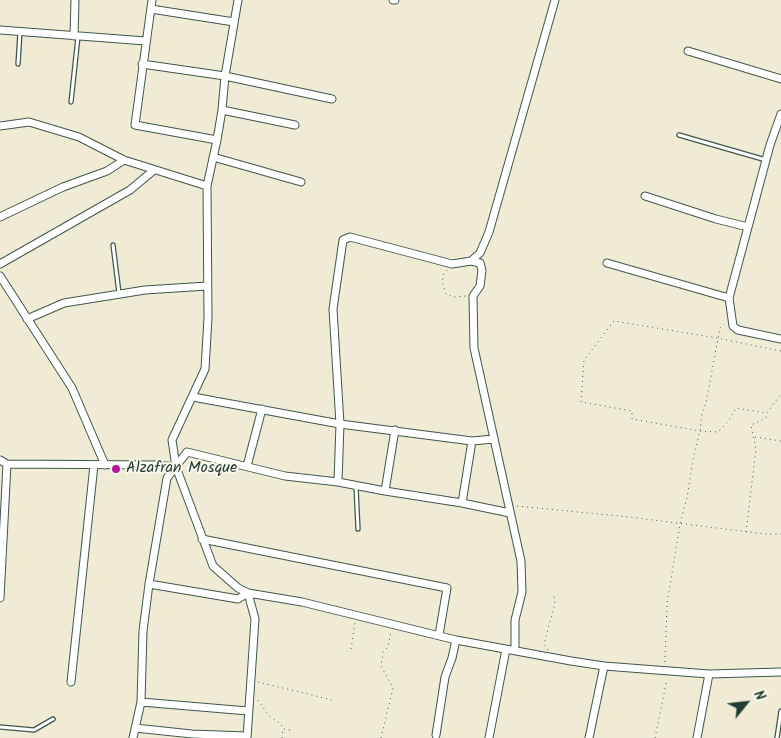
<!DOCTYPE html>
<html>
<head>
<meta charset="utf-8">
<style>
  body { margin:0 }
  #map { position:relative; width:781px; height:738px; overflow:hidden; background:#f0ebd4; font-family:Kalam,sans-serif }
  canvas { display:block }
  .north { position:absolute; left:721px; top:678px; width:50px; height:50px; -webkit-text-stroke:4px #fbf7ec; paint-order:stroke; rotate:61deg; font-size:14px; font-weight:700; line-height:20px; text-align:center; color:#1f3d34 }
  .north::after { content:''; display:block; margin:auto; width:18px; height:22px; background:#1f3d34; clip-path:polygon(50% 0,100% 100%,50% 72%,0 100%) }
</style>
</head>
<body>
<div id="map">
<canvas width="781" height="738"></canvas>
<div class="north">N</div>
</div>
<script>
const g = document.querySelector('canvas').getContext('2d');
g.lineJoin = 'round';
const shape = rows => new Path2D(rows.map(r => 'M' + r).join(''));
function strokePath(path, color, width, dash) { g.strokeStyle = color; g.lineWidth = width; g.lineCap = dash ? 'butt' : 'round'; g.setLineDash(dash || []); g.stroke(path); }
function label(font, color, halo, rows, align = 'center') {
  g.font = font + ' Kalam,sans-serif'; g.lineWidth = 4; g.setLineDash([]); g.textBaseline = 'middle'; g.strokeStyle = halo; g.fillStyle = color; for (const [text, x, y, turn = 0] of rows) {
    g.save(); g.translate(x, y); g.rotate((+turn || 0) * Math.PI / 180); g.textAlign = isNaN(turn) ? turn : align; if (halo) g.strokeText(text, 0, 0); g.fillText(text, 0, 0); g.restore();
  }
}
const lane = shape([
  [18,64,20,32],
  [71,102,78,37],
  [679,135,766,160],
  [113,245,119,293],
  [356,486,358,529],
  [0,727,34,730,53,719],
  [777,738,781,711]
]);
const street = shape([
  [152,0,135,125,217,140],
  [393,0,395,0],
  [151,9,234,22],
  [0,30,146,41],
  [74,36,75,0],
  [688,51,781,79],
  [142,64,225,76,332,99],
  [222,110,295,125],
  [781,114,770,145,729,298,733,326,738,330,781,339],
  [0,126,29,122,79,137,124,160,207,186],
  [213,157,301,182],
  [645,196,716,219,748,227],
  [0,217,63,187,107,171,124,160],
  [471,261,480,263,482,270,480,286,473,296,474,348,521,561,522,592,515,620,515,650],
  [607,263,729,298],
  [0,264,130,190,154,170],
  [0,276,72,388,105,465],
  [27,319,64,303,145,290,207,286],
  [193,397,340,424,472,441,494,439],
  [0,460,7,464,155,465,176,467,213,566,238,588,248,593,302,602,456,640,571,661,604,666,709,674,781,672],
  [247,466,262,409],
  [176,467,172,440,205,369,208,318,207,186,217,140,222,110,225,76,238,0],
  [338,482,340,424,333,309,343,240,350,237,452,264,471,261,480,253,489,232,555,0],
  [385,491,395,430],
  [462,503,472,441],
  [202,539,447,588,439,635],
  [149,584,238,599,248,593,255,619,247,738],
  [0,598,7,464],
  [71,682,94,465],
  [141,702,248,711],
  [135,728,192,734,247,736],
  [436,735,445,677,452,658,456,640],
  [133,738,141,702,143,631,149,584,167,478,187,452,285,476,338,482,385,491,462,503,510,513],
  [489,738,506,649],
  [589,738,604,666],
  [697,738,709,674]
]);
strokePath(lane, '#3e574c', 5.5);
strokePath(street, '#3e574c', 9);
strokePath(shape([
  [447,270,444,273,442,282,446,294,454,297,466,296],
  [781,351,717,338,614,321,584,360,581,402,632,411,632,419,700,431,718,432,728,422,736,408,767,413,781,394],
  [755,437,781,441],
  [517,506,629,517,765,534,781,534],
  [746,532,756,449,751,425,766,418,767,414],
  [351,649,355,623],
  [548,650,544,644,555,604,554,596],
  [665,662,667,604,680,524,687,498,693,459,700,431,702,413,706,403,720,328,724,324],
  [258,682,332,700],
  [258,700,269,716,281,724,283,729],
  [282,738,283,729,291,730],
  [381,738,393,688,381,666,383,652,388,647,391,632],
  [655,738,667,679]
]), '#3e574c', 1, [1, 4]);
strokePath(lane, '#fff', 3);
strokePath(street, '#fff', 7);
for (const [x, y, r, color] of [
  [116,469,5,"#b5179e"]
]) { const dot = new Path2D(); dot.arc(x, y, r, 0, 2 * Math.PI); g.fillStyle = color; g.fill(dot); strokePath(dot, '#fbf7ec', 2); }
label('16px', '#1f3d34', '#fbf7ec', [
  ["Alzafran Mosque",126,469]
], 'left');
</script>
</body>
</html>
